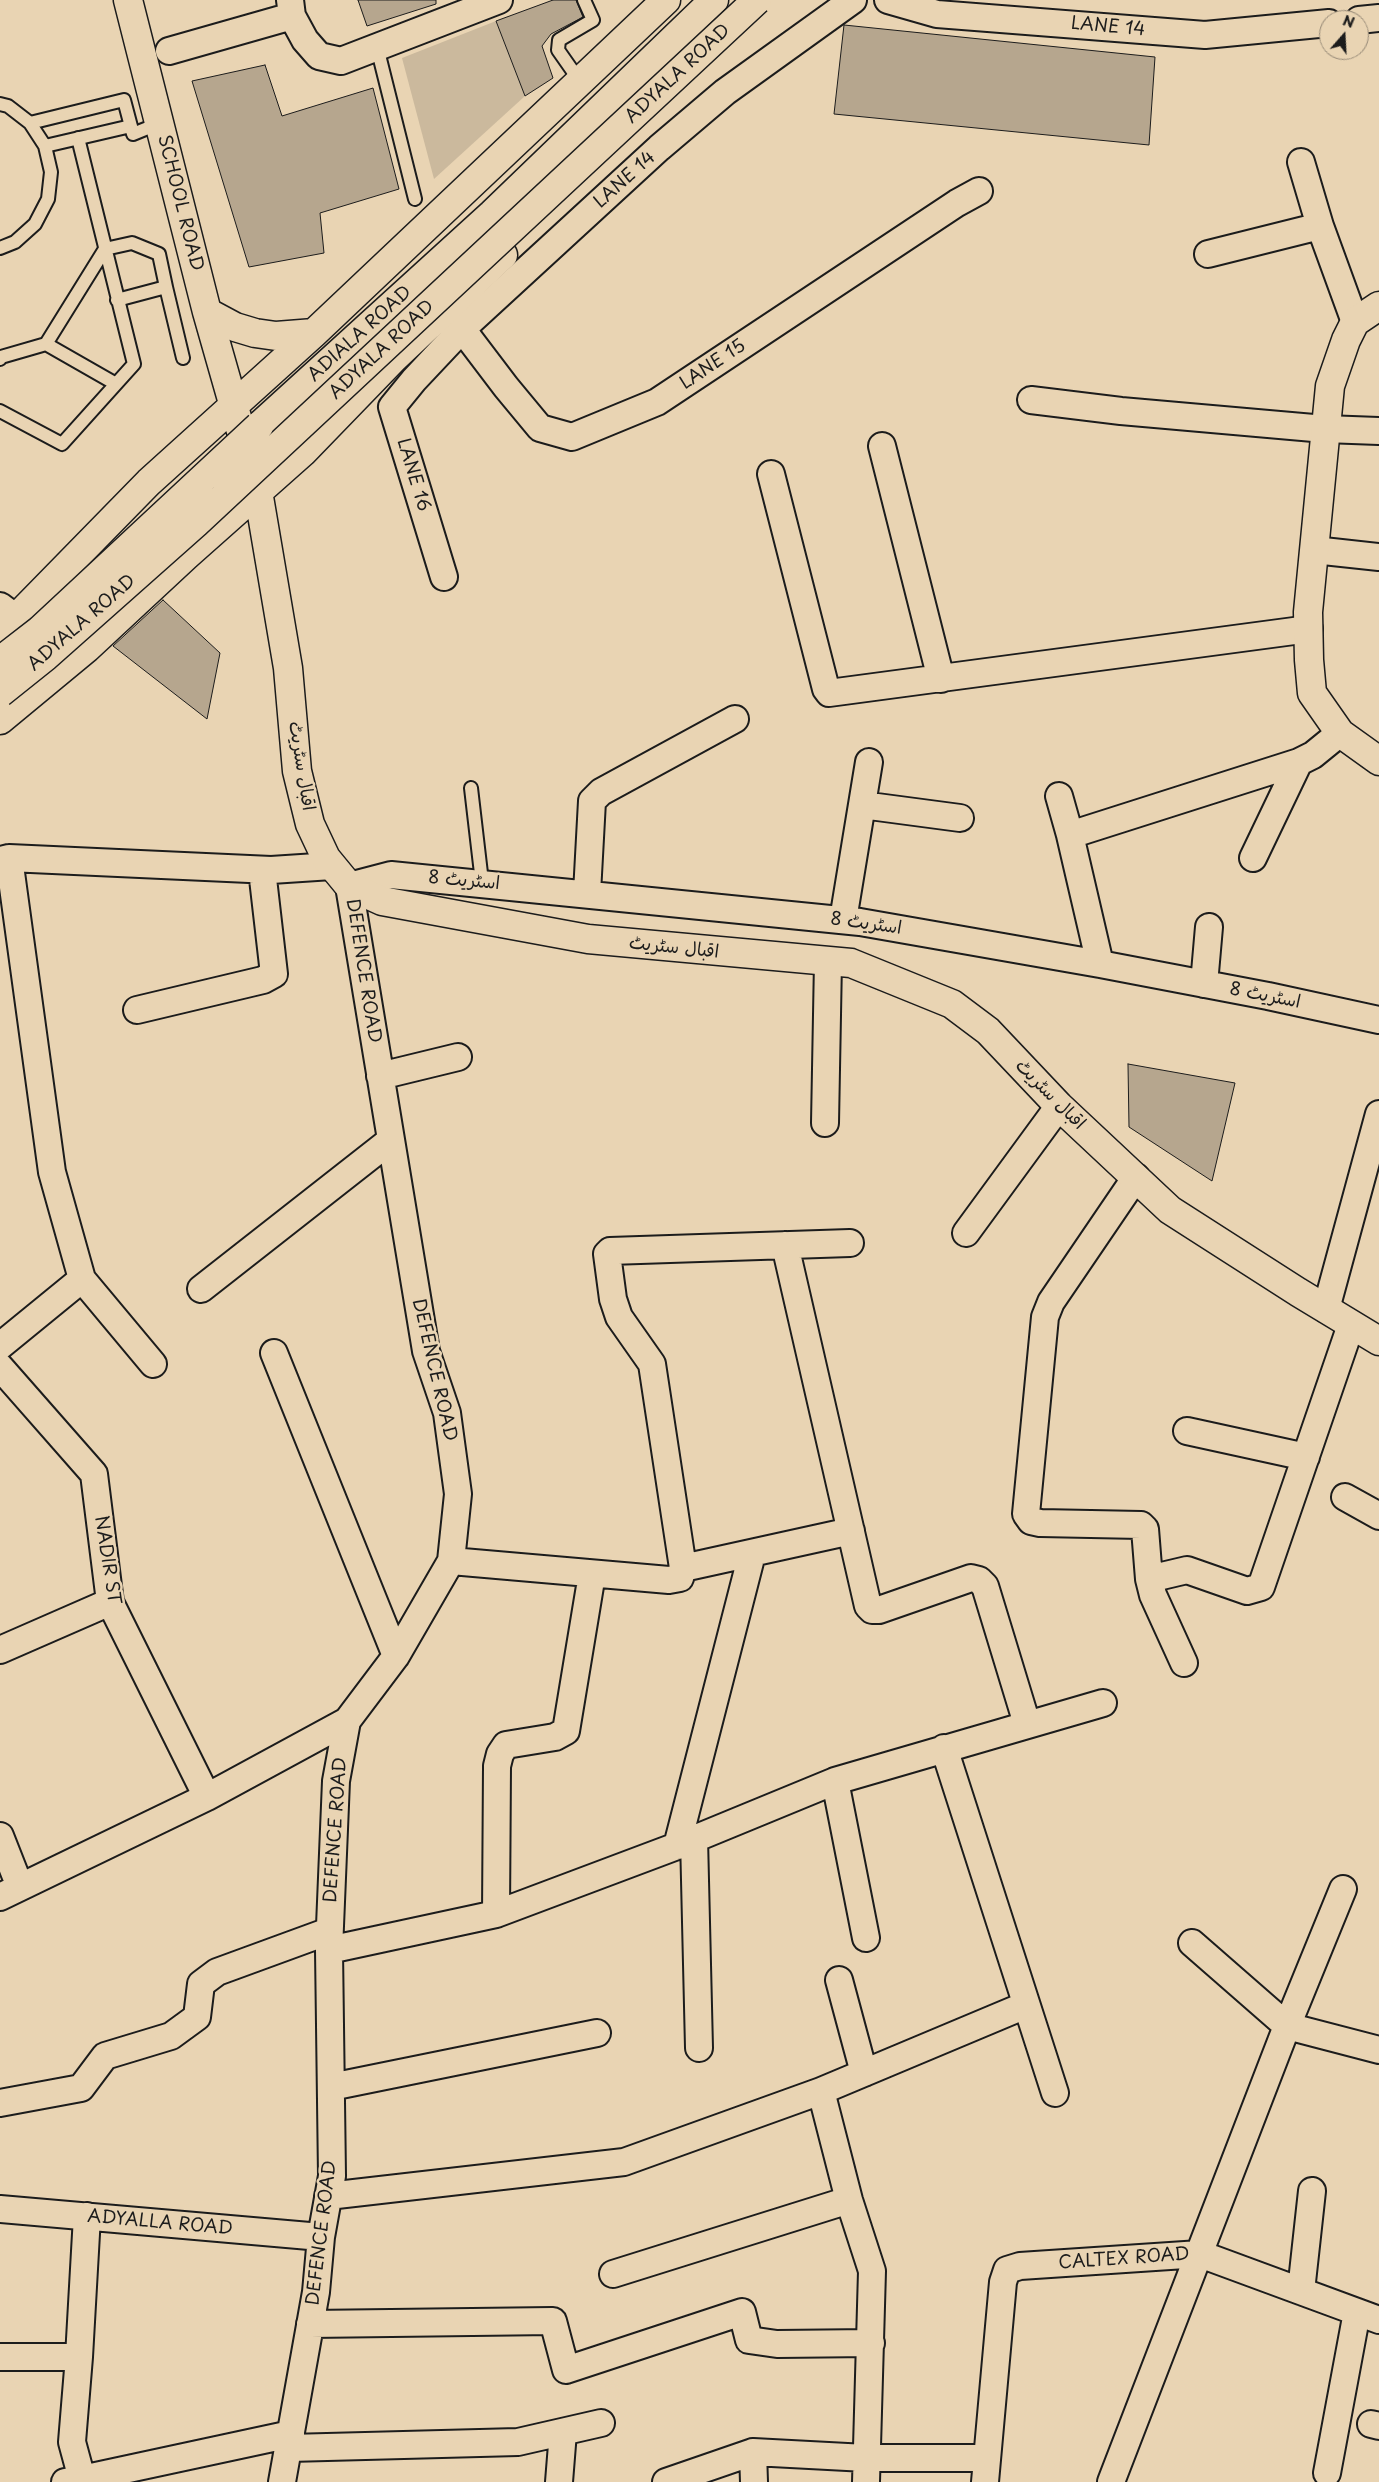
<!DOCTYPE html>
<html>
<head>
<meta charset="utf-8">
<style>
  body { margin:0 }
  #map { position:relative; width:1379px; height:2482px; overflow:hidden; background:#e9d4b3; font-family:"Playpen Sans",sans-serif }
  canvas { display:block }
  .north { position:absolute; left:1319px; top:10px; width:50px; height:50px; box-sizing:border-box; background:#e9d4b3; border:1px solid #978a77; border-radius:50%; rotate:19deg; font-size:14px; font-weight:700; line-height:20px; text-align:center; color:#1c1c1c }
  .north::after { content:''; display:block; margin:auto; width:18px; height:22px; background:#1c1c1c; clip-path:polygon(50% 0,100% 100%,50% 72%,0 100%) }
</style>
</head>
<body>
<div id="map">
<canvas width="1379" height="2482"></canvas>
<div class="north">N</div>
</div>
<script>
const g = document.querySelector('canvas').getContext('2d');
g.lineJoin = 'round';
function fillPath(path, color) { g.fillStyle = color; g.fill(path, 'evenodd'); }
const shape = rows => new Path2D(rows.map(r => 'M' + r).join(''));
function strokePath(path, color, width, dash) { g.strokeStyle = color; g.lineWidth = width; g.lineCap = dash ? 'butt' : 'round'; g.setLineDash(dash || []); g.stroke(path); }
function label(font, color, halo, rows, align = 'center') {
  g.font = font + ' "Playpen Sans","Playpen Sans Arabic",sans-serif'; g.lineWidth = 5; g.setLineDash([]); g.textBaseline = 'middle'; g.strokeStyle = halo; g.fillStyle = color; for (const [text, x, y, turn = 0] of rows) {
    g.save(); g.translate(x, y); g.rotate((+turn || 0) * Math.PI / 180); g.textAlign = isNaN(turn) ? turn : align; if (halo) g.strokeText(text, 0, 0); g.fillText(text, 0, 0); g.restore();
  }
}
fillPath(shape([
  [496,21,525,96,434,179,402,58]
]), '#cbb99d');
const building = shape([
  [358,0,436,0,436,4,367,26,358,0],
  [553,0,576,0,583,17,551,34,542,46,553,78,525,96,496,21,553,0],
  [844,25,1155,57,1149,145,834,114,844,25],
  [265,65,282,116,373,88,399,189,320,213,324,253,249,267,192,81,265,65],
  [163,600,220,653,207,719,113,646,163,600],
  [1128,1064,1235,1083,1212,1181,1129,1127,1128,1064]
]);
fillPath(building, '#b6a68e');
strokePath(building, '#1c1c1c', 1);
const lane = shape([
  [377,47,415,199],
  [579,80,558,50,559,40,593,20,584,0],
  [0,104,8,106,30,123,45,146,51,172,48,199,35,224,15,242,0,248],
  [30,123,124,100,133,134,160,123],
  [45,146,131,126],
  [117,300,166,287,183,358],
  [46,344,116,384],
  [0,359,1,357,46,344,105,249,132,243,159,254,166,287],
  [0,411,62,444,134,364,78,138],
  [471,788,482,882]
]);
const street = shape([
  [290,0,292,16,305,40,319,56,341,61,499,0],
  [888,0,937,14,1205,35,1329,23],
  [1359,20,1379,18],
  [169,51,292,16],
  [1301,162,1320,226],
  [1208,254,1320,226,1355,322],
  [462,329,506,387,540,428,572,437,657,402,957,203,979,191],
  [1031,400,1121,411,1325,429,1379,431],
  [882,446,941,679],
  [771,474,826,689,829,693,1309,629],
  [1314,550,1379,557],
  [444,577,392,407,414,380,462,329,659,148,725,92,853,0],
  [0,606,16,618],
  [1059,796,1070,835,1100,964],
  [862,805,960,818],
  [1070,835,1299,762,1313,755,1340,733],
  [9,858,271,870,332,866],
  [1253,858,1299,762],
  [0,860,9,858,52,1172,82,1279,153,1364],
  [587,893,592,801,601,792,735,719],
  [843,920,869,762],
  [1204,984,1209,927],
  [137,1010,263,980,274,974,262,870],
  [380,1076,458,1057],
  [825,1123,828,961],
  [1136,1177,1051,1302,1045,1317,1026,1514,1031,1521,1040,1523,1141,1525,1145,1529,1149,1579],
  [966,1233,1059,1106],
  [785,1245,868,1606,872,1610,879,1610,971,1578,979,1580,985,1586,1027,1724],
  [201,1289,391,1140],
  [1326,1309,1379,1114],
  [0,1346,82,1279],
  [274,1353,396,1656],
  [0,1367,94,1474,110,1602,207,1797],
  [1187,1431,1306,1457],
  [1345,1497,1379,1516],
  [451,1561,669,1580,680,1578,683,1568,652,1364,619,1317,613,1299,607,1254,610,1251,850,1243],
  [683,1568,851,1531],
  [0,1650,110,1602],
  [1184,1663,1153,1595,1149,1579,1187,1570,1247,1591,1261,1587,1351,1325],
  [944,1748,1055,2093],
  [835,1781,866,1938],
  [0,1836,20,1887],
  [694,1838,699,2048],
  [677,1846,752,1554],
  [0,1897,207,1797,347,1721],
  [496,1914,497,1766,500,1754,506,1745,555,1737,566,1731,592,1574],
  [1192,1943,1287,2026,1379,2050],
  [329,1950,496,1914,677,1846,835,1781,1103,1703],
  [839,1980,864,2073],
  [331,2087,597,2033],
  [821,2091,849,2200,872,2271,866,2482],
  [0,2103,81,2088,105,2056,171,2036,197,2017,201,1984,217,1972,329,1931],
  [328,2196,624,2162,821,2091,1026,2005],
  [0,2209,321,2237],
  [613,2274,849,2200],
  [1301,2291,1312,2191],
  [310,2324,553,2321,566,2370,742,2312,749,2340,777,2344,871,2343],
  [0,2357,79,2357,87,2216],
  [1371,2424,1379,2426],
  [289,2448,518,2442,601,2423],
  [753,2452,754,2482],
  [1327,2473,1357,2312],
  [82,2479,291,2434],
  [65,2482,82,2479,72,2442,79,2357],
  [282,2482,316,2292,321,2237,332,2176,329,1950,336,1781,347,1721,396,1656,451,1561,458,1494,447,1413,426,1351,349,886,391,875,860,922,1100,964,1268,996,1379,1020],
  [559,2482,563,2432],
  [666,2482,753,2452,866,2458,987,2458],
  [985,2482,1003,2282,1007,2270,1020,2266,1200,2254,1379,2320],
  [1111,2482,1287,2026,1343,1889]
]);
const secondary = shape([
  [128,0,207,312,258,491,288,668,297,771,310,824,326,858,349,886,382,901,588,939,851,963,952,1004,988,1031,1059,1106,1170,1210,1298,1292,1379,1341],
  [1379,306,1355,322,1346,340,1330,386,1308,612,1309,660,1312,693,1340,733,1379,761],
  [207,312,235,327,255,333,276,336,314,333],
  [0,631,16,618,149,482,314,333,666,0],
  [0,720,87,648,187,555,303,452,394,358,503,255]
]);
const primary = shape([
  [259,426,492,214,714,0]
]);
strokePath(lane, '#1c1c1c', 16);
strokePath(street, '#1c1c1c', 30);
strokePath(secondary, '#1c1c1c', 31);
strokePath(primary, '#1c1c1c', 31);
strokePath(lane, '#e9d4b3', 12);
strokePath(street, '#e9d4b3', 26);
strokePath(secondary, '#e9d4b3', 28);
strokePath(primary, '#e9d4b3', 28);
const primaryBridge = shape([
  [0,661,40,630,259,426],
  [0,693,45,657,196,523,757,0]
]);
strokePath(primaryBridge, '#1c1c1c', 31, []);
strokePath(primaryBridge, '#e9d4b3', 28);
label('18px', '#1c1c1c', '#e9d4b3', [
  ["LANE 14",1108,27,5],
  ["ADYALA ROAD",678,74,-43],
  ["LANE 14",625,180,-42],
  ["SCHOOL ROAD",180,203,76],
  ["ADIALA ROAD",360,334,-42],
  ["ADYALA ROAD",382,350,-43],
  ["LANE 15",713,365,-34],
  ["LANE 16",413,475,73],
  ["ADYALA ROAD",82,623,-41],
  ["اقبال سٹریٹ",301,766,81],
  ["اسٹریٹ 8",464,881,5],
  ["اسٹریٹ 8",866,924,8],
  ["اقبال سٹریٹ",674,948,6],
  ["DEFENCE ROAD",363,971,81],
  ["اسٹریٹ 8",1265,996,11],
  ["اقبال سٹریٹ",1050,1095,45],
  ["DEFENCE ROAD",434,1370,77],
  ["NADIR ST",107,1560,81],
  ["DEFENCE ROAD",336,1830,-86],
  ["ADYALLA ROAD",160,2223,5],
  ["DEFENCE ROAD",322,2233,-83],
  ["CALTEX ROAD",1124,2259,-4]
]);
</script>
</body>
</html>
